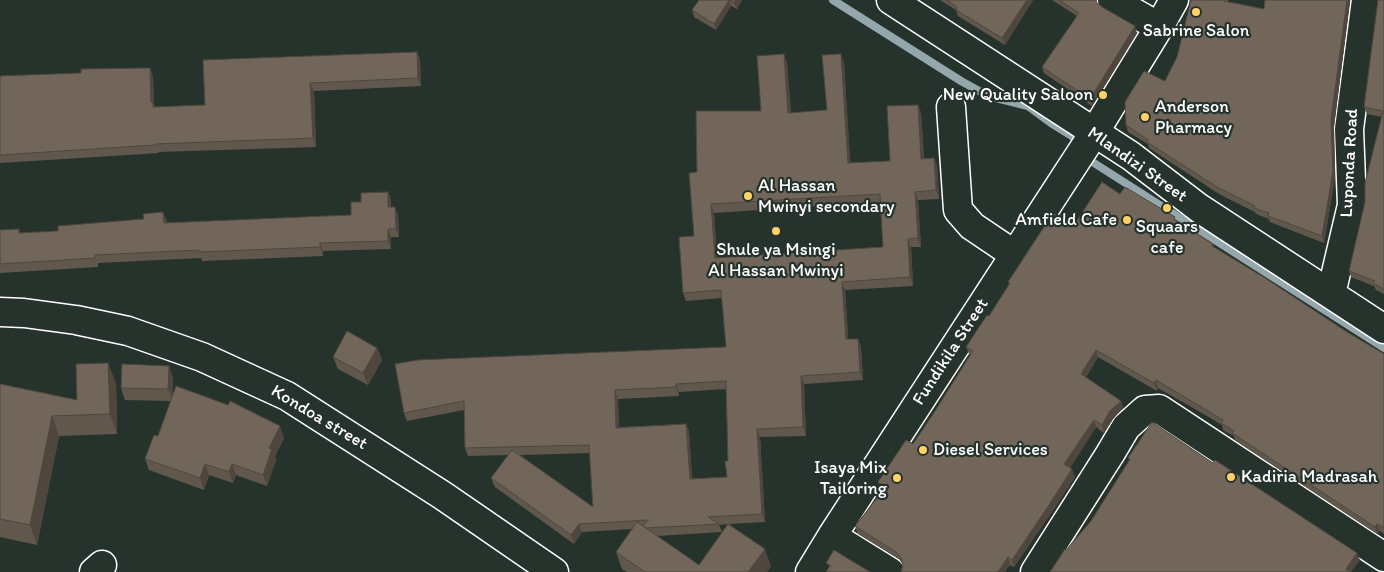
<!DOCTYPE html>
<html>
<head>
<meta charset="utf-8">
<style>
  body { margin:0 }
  canvas { display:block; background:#26332d }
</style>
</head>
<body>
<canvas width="1384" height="572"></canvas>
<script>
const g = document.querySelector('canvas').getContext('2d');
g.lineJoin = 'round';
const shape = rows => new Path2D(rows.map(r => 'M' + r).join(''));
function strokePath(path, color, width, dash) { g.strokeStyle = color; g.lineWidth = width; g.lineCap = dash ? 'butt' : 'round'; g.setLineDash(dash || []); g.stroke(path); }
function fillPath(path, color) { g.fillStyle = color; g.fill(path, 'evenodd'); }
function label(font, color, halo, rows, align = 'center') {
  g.font = font + ' Itim,sans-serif'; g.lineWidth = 4.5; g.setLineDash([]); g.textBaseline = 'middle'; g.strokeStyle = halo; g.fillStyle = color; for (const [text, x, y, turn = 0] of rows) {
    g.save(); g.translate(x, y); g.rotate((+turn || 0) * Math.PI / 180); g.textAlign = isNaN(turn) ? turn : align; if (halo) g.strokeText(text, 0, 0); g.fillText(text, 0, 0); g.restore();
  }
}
strokePath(shape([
  [833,0,961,81,988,96,1028,106,1051,123,1080,141],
  [1094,163,1384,348]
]), '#94a7ac', 8);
const minor = shape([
  [891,0,1131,156,1199,208,1384,329],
  [1112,0,1159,27],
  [951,107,958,210,972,226,1015,255],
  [1331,294,1352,205,1349,129,1366,0],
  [0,312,24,313,76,320,128,331,202,357,287,396,442,495,554,572],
  [832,536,890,572],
  [94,572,102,565],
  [810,572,832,536,1094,133,1159,27,1174,0],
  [1035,572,1110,454,1126,427,1145,410,1159,409,1384,557]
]);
strokePath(minor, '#fff', 31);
strokePath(minor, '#26332d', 28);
fillPath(shape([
  [699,0,742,0,737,9,731,6,716,30,694,17,692,10],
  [940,0,1033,0,1005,45,958,16,956,10],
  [1052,0,1096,0,1096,2,1102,7,1137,33,1092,106,1044,73,1042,67,1077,16],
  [1191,0,1228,0,1228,2,1264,9,1265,0,1350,0,1334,127,1335,177,1324,243,1270,222,1269,219,1256,214,1255,212,1219,194,1149,148,1148,144,1128,132,1126,125,1165,81,1177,57],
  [1384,0,1384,294,1376,290,1374,286,1351,277,1349,271,1365,202,1382,117,1367,114,1364,107],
  [417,52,420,61,421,86,314,91,316,147,158,152,159,153,0,163,0,76,81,73,150,68,153,77,154,104,155,107,205,105],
  [787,63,791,113,827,110,844,63,850,163,890,161,918,105,921,113,924,158,934,158,937,166,939,199,918,200,921,247,911,247,913,286,845,290,848,339,858,339,861,347,863,380,804,384,806,436,760,437,765,522,729,524,771,566,767,572,627,572,622,569,616,552,632,529,582,532,574,544,495,487,491,478,508,455,468,456,465,448,464,410,407,421,404,413,726,347,722,298,686,301,683,293,694,236,697,172,761,111],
  [880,202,883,247,717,258,714,213],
  [726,389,728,461,727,477,692,479,689,432,686,424,619,427,618,399,679,396,679,392],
  [590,453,593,507,520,455],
  [728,524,722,532,719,525],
  [722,532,699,565,657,536],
  [388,192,391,200,391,207,395,207,398,216,399,237,391,237,391,249,323,251,323,256,202,261,201,258,98,263,98,267,0,273,0,230,20,233,58,231,144,219,163,212,167,223,351,215,361,202],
  [1120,194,1176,221,1213,244,1214,248,1347,332,1384,354,1384,534,1380,531,1377,534,1235,440,1234,436,1223,430,1222,425,1207,416,1158,388,1157,391,1098,357,1086,377,1121,401,1123,408,1113,419,1104,433,1096,427,1070,468,1075,477,1052,512,1014,567,1010,565,903,565,899,559,858,534,855,526,883,490,881,489,878,482,913,444,935,411,970,355,969,354,966,347,989,316,1009,285,1008,282,1059,217,1076,222],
  [377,348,382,360,368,385,338,369,333,357],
  [173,378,173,395,284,438,275,456,276,460,267,486,236,475,233,483,209,475,204,490,149,470,145,459,158,436,171,401,125,400,121,388],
  [116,383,117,434,59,436,37,545,0,537,0,384,77,400]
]), '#61584d');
fillPath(shape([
  [729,0,731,6,716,30,714,24],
  [736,0,742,0,737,9,734,3],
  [1027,0,1033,0,1005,45,1002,38],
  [1347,0,1350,0,1334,127,1335,177,1324,243,1322,236,1331,120],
  [1135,26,1137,33,1092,106,1090,99],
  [417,52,420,61,421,86,418,78],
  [784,54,787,63,791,121,788,113],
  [841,54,844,63,851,172,848,163],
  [150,68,153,77,154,104,156,110,156,116,151,102],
  [310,83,314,91,316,147,313,138],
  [918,105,921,113,924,167,921,159],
  [934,158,937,166,939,199,936,190],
  [388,192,391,200,391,216,388,207],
  [915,192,918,200,921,247,918,238],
  [711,204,714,213,718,266,715,258],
  [395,207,398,216,399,237,396,229],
  [163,212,167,221,167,232,164,223],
  [388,229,391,237,391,249,388,241],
  [908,239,911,247,913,286,910,277],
  [320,243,323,251,323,256,320,247],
  [842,282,845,290,849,348,846,339],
  [858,339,861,347,863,380,860,372],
  [377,348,382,360,368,385,363,373],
  [1096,350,1098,357,1083,381,1081,374],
  [108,363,116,383,117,434,110,414],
  [169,366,173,378,173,401,168,389],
  [801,376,804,384,806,436,803,427],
  [1156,380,1158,388,1157,391,1154,383],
  [676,384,679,392,679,396,676,387],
  [615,390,618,399,619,436,616,428],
  [1121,401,1123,408,1113,419,1104,433,1102,425,1110,411],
  [52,416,59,436,37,545,30,525],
  [1094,420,1096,427,1067,472,1064,464],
  [686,424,689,432,693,488,690,479],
  [280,426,284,438,275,456,276,460,267,486,263,475,269,448],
  [757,429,760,437,765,522,762,514],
  [205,464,209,475,204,490,200,478],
  [232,464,236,475,233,483,229,472],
  [1072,469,1075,477,1052,512,1014,567,1012,560],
  [579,524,582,532,574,544,571,535],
  [1377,524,1380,531,1377,534,1375,527],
  [765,549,771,566,767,572,748,572],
  [1357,553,1360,560,1351,572,1347,572,1346,569],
  [1008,557,1010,565,1005,572,998,572]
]), '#4f473e');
const building = shape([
  [699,0,729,0,714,24,692,10,699,0],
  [730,0,736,0,734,3,730,0],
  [947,0,1027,0,1002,38,956,10,957,7,947,0],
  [1059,0,1096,0,1096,2,1102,7,1135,26,1090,99,1042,67,1079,13,1059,0],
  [1191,0,1224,0,1224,1,1264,9,1265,0,1347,0,1331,120,1333,171,1322,236,1268,216,1269,213,1254,208,1255,206,1217,187,1147,142,1148,140,1126,125,1125,102,1144,71,1165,81,1177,57,1191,0],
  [1378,0,1384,0,1384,289,1373,283,1375,281,1349,271,1365,202,1365,183,1383,111,1364,107,1378,0],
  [417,52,418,78,310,83,313,138,155,144,155,145,0,155,0,76,81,73,81,69,150,68,151,102,153,102,153,107,205,105,203,60,417,52],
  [784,54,788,113,827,110,822,55,841,54,848,163,890,161,887,106,918,105,921,159,934,158,936,190,915,192,918,238,908,239,910,277,842,282,846,339,858,339,860,372,801,376,803,427,757,429,762,514,708,517,719,524,646,528,643,526,648,520,579,524,571,535,491,478,512,450,593,507,589,445,465,448,464,401,404,413,395,364,418,360,726,347,721,290,683,293,679,237,694,236,689,173,697,172,696,111,761,111,757,56,784,54],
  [880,194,883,247,715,258,711,204,880,194],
  [726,381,728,461,725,461,727,477,690,479,686,424,616,428,615,390,676,387,676,384,726,381],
  [1102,182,1120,194,1125,187,1175,217,1174,219,1213,244,1212,246,1265,278,1347,332,1384,354,1384,528,1377,524,1375,527,1232,433,1234,431,1221,423,1223,420,1205,409,1156,380,1154,383,1096,350,1081,374,1121,401,1110,411,1102,425,1094,420,1064,464,1072,469,1049,505,1012,560,1008,557,998,572,901,572,903,565,901,558,896,552,855,526,886,487,878,482,906,440,913,444,935,411,973,351,966,347,987,315,989,316,1010,283,1008,282,1053,213,1059,217,1061,213,1076,222,1102,182],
  [388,192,388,207,395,207,396,229,388,229,388,241,320,243,320,247,199,252,199,250,95,255,95,258,0,264,0,230,19,229,19,233,58,231,58,226,144,219,143,214,163,212,164,223,351,215,351,202,361,202,361,193,388,192],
  [347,331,377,348,363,373,333,357,347,331],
  [108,363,110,414,52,416,30,525,0,519,0,384,77,400,76,364,108,363],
  [122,364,169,366,168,389,121,388,122,364],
  [176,386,228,405,230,401,280,426,269,448,272,449,263,475,232,464,229,472,205,464,200,478,145,459,154,435,158,436,176,386],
  [1152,422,1213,463,1215,460,1357,553,1346,569,1350,572,1050,572,1065,549,1066,550,1091,521,1130,459,1128,458,1152,422],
  [637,522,699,565,728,524,765,549,748,572,645,572,616,552,637,522],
  [834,550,870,572,826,572,831,566,826,563,834,550]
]);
fillPath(building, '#716659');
strokePath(building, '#4f473e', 1);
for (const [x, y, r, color] of [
  [1196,12,5,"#ffd166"],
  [1103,95,5,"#ffd166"],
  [1145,117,5,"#ffd166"],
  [748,196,5,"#ffd166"],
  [1167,208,5,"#ffd166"],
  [1127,220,5,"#ffd166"],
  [776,231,5,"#ffd166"],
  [923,450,5,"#ffd166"],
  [1231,477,5,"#ffd166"],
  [897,478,5,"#ffd166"]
]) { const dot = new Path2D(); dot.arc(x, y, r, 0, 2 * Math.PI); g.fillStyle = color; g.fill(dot); strokePath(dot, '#26332d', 2); }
label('18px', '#fff', '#26332d', [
  ["Sabrine Salon",1196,31,"center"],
  ["New Quality Saloon",1093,95,"right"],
  ["Anderson",1155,107],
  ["Pharmacy",1155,128],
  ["Al Hassan",758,186],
  ["Mwinyi secondary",758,207],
  ["Amfield Cafe",1117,220,"right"],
  ["Squaars",1167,227,"center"],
  ["cafe",1167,248,"center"],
  ["Shule ya Msingi",776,250,"center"],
  ["Al Hassan Mwinyi",776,271,"center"],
  ["Diesel Services",933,450],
  ["Isaya Mix",887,468,"right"],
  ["Tailoring",887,489,"right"],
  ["Kadiria Madrasah",1241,477]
], 'left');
label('18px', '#fff', '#26332d', [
  ["Luponda Road",1350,163,-87],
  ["Mlandizi Street",1137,165,35],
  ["Fundikila Street",951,352,-57],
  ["Kondoa street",319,418,31]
]);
</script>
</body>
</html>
